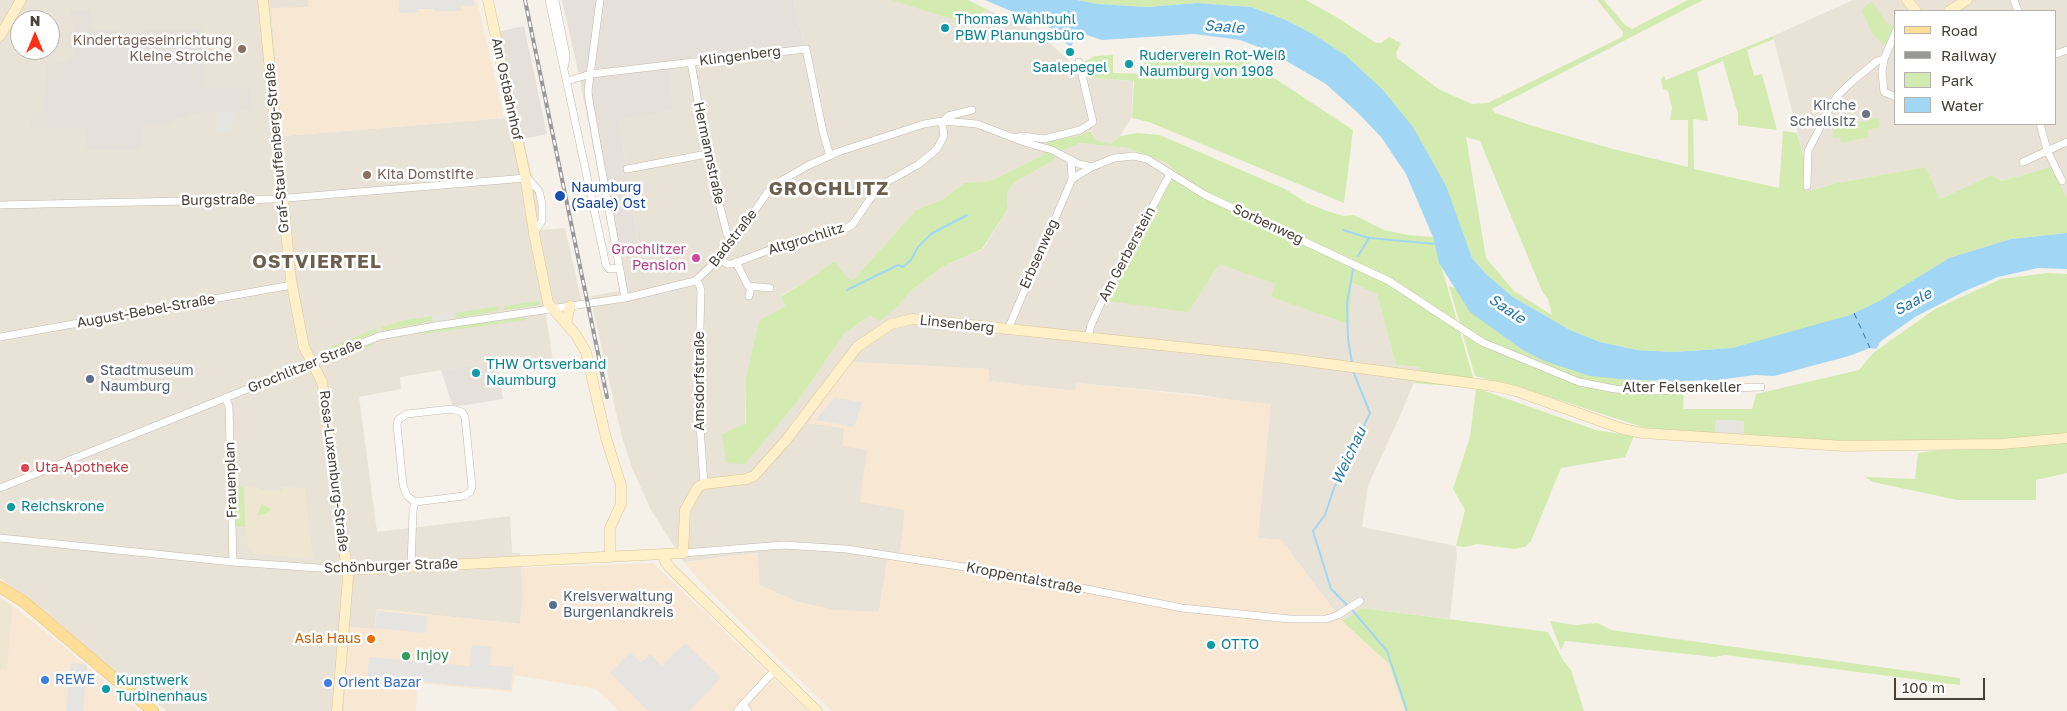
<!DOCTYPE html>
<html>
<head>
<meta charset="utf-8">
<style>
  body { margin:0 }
  #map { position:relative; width:2067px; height:711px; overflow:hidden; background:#f5f1e9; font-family:"Golos Text",sans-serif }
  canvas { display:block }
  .legend { position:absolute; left:1894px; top:10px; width:162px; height:115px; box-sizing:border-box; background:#fff; border:1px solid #b6b3af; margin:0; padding:6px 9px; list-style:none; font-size:15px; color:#494137 }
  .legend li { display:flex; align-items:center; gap:10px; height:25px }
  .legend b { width:25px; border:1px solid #b6b3af }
  .north { position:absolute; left:10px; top:10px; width:50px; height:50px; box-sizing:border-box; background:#fff; border:1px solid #b6b3af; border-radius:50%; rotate:0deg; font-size:14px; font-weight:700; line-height:20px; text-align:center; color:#494137 }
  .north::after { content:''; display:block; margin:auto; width:18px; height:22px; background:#ff3016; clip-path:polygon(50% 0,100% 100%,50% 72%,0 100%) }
  .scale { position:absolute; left:1894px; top:678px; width:91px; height:22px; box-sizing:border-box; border:2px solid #494137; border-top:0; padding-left:6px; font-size:15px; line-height:18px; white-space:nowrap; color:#494137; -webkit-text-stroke:4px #fff; paint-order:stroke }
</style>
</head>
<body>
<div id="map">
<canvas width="2067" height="711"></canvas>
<ul class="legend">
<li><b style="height:6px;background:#ffde98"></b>Road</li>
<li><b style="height:6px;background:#989898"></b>Railway</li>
<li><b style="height:14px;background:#d3ebb0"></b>Park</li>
<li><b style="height:14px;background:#a2d6f5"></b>Water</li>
</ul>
<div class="north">N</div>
<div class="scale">100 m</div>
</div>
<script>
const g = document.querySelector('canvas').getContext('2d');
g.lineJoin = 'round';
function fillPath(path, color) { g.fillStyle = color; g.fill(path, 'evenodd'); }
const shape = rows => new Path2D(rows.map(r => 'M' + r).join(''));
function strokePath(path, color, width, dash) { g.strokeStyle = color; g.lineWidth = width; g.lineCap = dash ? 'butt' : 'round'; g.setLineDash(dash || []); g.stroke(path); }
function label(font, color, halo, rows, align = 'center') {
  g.font = font + ' "Golos Text",sans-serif'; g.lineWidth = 5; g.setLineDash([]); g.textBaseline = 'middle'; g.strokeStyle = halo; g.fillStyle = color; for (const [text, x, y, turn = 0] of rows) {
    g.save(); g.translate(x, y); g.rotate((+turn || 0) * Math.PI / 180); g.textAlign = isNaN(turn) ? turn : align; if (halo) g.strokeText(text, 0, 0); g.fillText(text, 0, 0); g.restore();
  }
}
fillPath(shape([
  [0,0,308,0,308,7,271,9,283,136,504,118,518,114,536,193,541,230,565,228,582,303,545,308,554,369,534,372,531,356,496,361,400,377,401,389,359,397,377,532,510,516,512,553,520,553,523,595,520,624,377,609,374,629,349,627,344,711,167,711,131,685,46,613,0,578],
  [20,20,50,20,50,50,20,50],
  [794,0,891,0,979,17,986,9,1038,32,1077,68,1080,77,1133,81,1132,117,1120,136,1110,144,1096,140,1090,131,1078,136,1047,141,1042,156,990,181,964,183,942,200,916,210,853,280,848,278,834,261,801,285,781,295,785,306,759,322,746,377,745,463,798,401,844,334,870,315,900,304,911,291,942,267,983,249,1008,209,1007,194,1013,183,1053,161,1058,153,1078,143,1128,148,1166,163,1176,172,1107,301,1219,264,1276,284,1272,297,1348,324,1351,283,1377,293,1396,365,1420,367,1403,409,1368,486,1362,527,1456,546,1457,555,1450,619,1362,608,1342,621,1281,540,1258,538,1236,401,1202,395,1077,383,1075,391,988,381,989,369,850,362,808,423,845,428,867,450,905,510,900,556,887,561,879,612,834,610,798,602,759,585,757,553,684,562,651,510,632,468,621,434,590,296,619,291,613,251,638,244,619,120,669,68,692,65,729,54,798,48,803,42],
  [1853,0,2067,0,2067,198,2051,167,2002,181,1991,175,1940,199,1926,167,1837,183,1806,192,1804,158,1773,36],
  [1896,11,2056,11,2056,124,1896,124]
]), '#e9e3d7');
fillPath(shape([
  [308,0,477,0,504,118,283,136,271,8,308,7],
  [850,362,989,369,989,381,1075,391,1077,383,1078,383,1271,404,1258,538,1281,540,1342,621,1389,664,1405,711,832,711,706,588,684,562,758,553,759,585,798,602,834,610,879,612,887,561,900,556,905,510,860,502,867,450,842,446,844,428,808,423],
  [653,563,808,711,619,711,596,689,515,675,512,692,417,683,416,711,344,711,349,627,374,629,377,609,520,624,523,595,521,568],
  [13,606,63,646,139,711,0,711,0,669,7,670]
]), '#f8e7d3');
fillPath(shape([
  [562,0,794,0,803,42,798,48,729,54,692,65,670,68,672,110,619,120,638,245,613,251,578,70],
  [69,10,90,10,93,30,139,32,154,29,202,29,205,89,250,87,252,111,192,113,163,125,143,124,143,144,139,149,87,150,86,129,31,128,32,112,40,113,44,109,47,66,65,61,73,55,74,26],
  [524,26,547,134,523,139,497,32],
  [496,361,503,399,453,407,441,370]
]), '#e5e0da');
fillPath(shape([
  [244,487,260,487,260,490,282,491,282,487,305,488,313,559,255,554,247,546],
  [0,598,13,606,7,670,0,669]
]), '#efe6d2');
fillPath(shape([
  [891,0,968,0,986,9,979,17,958,21],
  [1077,0,1306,0,1338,18,1376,43,1381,43,1389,37,1401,43,1396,53,1397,58,1440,90,1472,104,1488,103,1622,37,1623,32,1597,0,1604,0,1625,25,1632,29,1688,0,1703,0,1492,109,1495,113,1533,126,1613,149,1688,167,1688,120,1670,120,1672,108,1668,91,1663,89,1661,79,1664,76,1666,80,1773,36,1774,39,1747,50,1754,76,1762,74,1777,130,1738,125,1738,114,1723,61,1697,72,1708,121,1693,119,1694,169,1779,188,1783,131,1797,133,1804,158,1806,192,1837,183,1926,167,1940,199,1991,175,2002,181,2051,167,2067,198,2067,233,2011,239,1949,258,1881,300,1850,315,1814,326,1732,348,1673,352,1637,350,1600,342,1570,330,1513,297,1486,274,1472,258,1462,233,1345,55,1313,34,1286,20,1251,7,1197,3,1147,7,1098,4],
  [1466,137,1480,141,1542,291,1548,299,1552,315,1514,291,1486,258],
  [1872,2,1887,23,1894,27,1885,46,1873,35,1862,11,1864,7],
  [1160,54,1241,56,1353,130,1344,203,1149,122,1132,118,1134,81,1085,77,1082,63,1095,56,1113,55,1113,73,1144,74,1144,55],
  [1878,118,1880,127,1868,130,1869,137,1841,143,1840,137,1834,138,1833,129],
  [1090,131,1096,140,1110,144,1120,136,1138,133,1160,135,1285,189,1307,203,1327,211,1344,216,1354,215,1384,230,1408,235,1433,237,1476,388,1596,430,1634,436,1625,457,1561,468,1531,541,1525,547,1515,549,1477,544,1465,547,1456,546,1465,510,1453,489,1470,437,1476,388,1414,383,1420,367,1396,365,1377,294,1352,283,1348,324,1271,297,1275,284,1219,264,1188,312,1107,301,1176,172,1166,163,1128,148,1079,143,1058,153,1053,161,1013,183,1007,194,1008,209,982,249,942,267,911,291,900,304,880,321,870,315,844,334,798,401,745,464,726,463,722,434,746,423,746,377,759,321,785,306,781,296,801,285,834,261,848,278,853,280,916,210,942,200,964,183,990,181,1042,156,1047,141,1078,136],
  [2047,273,2067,274,2067,473,2036,480,2036,500,1957,500,1873,482,1865,477,1915,479,1918,453,1948,449,1946,442,1821,440,1743,436,1744,421,1716,420,1715,435,1642,427,1538,393,1475,376,1449,286,1457,289,1471,312,1521,349,1631,380,1684,381,1683,409,1752,409,1756,394,1859,370,1873,353,1935,309,2001,279],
  [539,301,540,305,505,310,504,306],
  [498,306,498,311,456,318,455,313],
  [432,316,433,321,383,331,381,327,401,321],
  [526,317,526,320,424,334,424,331],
  [376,328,377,332,321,354,320,352],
  [373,342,374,345,340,359,338,357],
  [244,487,245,527,235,527,234,488],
  [262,504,271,509,266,514,257,515],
  [1362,608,1548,632,1563,660,1571,670,1584,711,1405,711,1389,664,1342,621],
  [1550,621,1575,625,1598,623,1611,630,1960,678,1960,685,1725,655,1715,657,1565,641,1561,650]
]), '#d3ebb0');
fillPath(shape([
  [399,0,474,0,475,6,462,6,462,11,434,11,434,9,418,9,418,12,399,13],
  [219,112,234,112,234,122,230,124,230,131,217,132,217,116],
  [682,287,683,291,644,300,643,296],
  [455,313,456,318,433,321,432,316],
  [834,398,862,402,854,427,816,420],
  [1716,420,1744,421,1743,436,1715,435],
  [377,611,427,616,425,633,375,628],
  [685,643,721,678,689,711,648,711,610,673,630,652,641,663,650,654,662,666],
  [472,645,491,647,489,665,513,667,511,690,367,677,369,657,470,666],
  [71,663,87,665,83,711,66,711]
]), '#e6e4e1');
fillPath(shape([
  [985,0,1077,0,1098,4,1147,7,1197,3,1251,7,1286,20,1313,34,1345,55,1382,89,1413,127,1446,186,1472,258,1486,274,1513,297,1570,330,1600,342,1637,350,1673,352,1732,348,1850,315,1881,300,1949,258,2011,239,2067,233,2067,269,2038,268,1998,277,1963,292,1915,317,1881,341,1876,349,1870,348,1849,356,1774,376,1755,375,1718,380,1681,381,1631,380,1590,376,1544,361,1521,349,1470,312,1439,263,1433,237,1406,174,1381,137,1358,113,1326,84,1269,51,1240,40,1194,34,1102,40,1078,32,1071,47,1057,37,1055,30]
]), '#a2d6f5');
strokePath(shape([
  [1343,230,1369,238,1436,244],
  [1358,256,1369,238],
  [847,290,898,265,903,267,911,260,918,247,931,234,967,215],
  [1352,363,1348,339,1347,304,1353,269],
  [1347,605,1331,589,1313,531,1325,515,1334,488,1370,413,1353,371],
  [1352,610,1387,651,1407,711]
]), '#a2d6f5', 2);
strokePath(shape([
  [1854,313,1870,348]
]), '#2678ab', 1, [6, 5]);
const street = shape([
  [549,0,606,265,609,269,619,268],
  [555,0,566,55,565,65],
  [600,0,588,91,589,100,625,298],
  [2014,0,2018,11],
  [2056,54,2067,50],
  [1884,59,1882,72,1884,92,1896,97],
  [691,62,707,154,717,195,727,234,734,241],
  [567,81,591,74,806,49,823,132,830,156],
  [944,121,948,116,972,110],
  [2040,124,2047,150,2062,181],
  [1014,138,1023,136,1044,139,1080,130,1093,122,1079,62],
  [2023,162,2067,142],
  [627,169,707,154],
  [525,175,539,191,542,204,542,221,534,233],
  [1072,179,1092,167,1114,158,1134,156,1147,159,1205,195,1389,281,1482,342,1579,382,1615,389,1651,391,1761,387],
  [1807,186,1808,151,1832,104,1838,95,1854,80,1877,61,1884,59,1896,31],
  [0,205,276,199,526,178],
  [719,259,727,264,732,264,780,246,828,235,847,228,853,224,878,187,919,164,937,149,944,136,942,121],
  [736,262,748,286,770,288],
  [695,281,699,284,701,291,698,398,704,484],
  [749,296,751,287],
  [1008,329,1072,179,1071,160],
  [0,337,292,285],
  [1088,337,1091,325,1101,303,1170,174],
  [226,399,229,406,233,562],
  [451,409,462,412,465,417,472,487,470,492,464,496,415,502,407,496,403,485,397,425,398,420,407,414,451,409],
  [0,488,380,336,435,326,625,298,695,281,725,253,767,193,781,181,807,166,838,152,924,124,942,121,977,124,1027,143,1052,150,1079,164,1092,167],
  [0,538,233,562,347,570],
  [683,553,783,545,846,549,1011,574,1182,608,1290,619,1326,619,1338,615,1360,601],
  [411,566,413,511,415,502],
  [743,705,748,711],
  [737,711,775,670]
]);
const secondary = shape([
  [263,0,291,280,304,347,322,382,348,578,337,711],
  [488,0,525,175,534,233,548,303,576,335,586,352,606,438,621,485,621,504,610,528,610,557],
  [1907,0,1916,11],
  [1949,11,1967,0],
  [0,36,21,0],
  [566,324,570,306],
  [663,554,665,561,670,568,817,711],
  [347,570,683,553,685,510,698,487,704,484,746,479,754,476,787,439,857,347,891,324,913,319,1284,358,1493,386,1516,391,1623,429,1642,433,1844,446,2002,444,2067,438]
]);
const primary = shape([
  [0,587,24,602,153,711]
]);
strokePath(street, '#c1b8ab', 8);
strokePath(secondary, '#dbc698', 11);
strokePath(primary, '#ebbc61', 12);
strokePath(street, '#fff', 7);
strokePath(secondary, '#fff0c9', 10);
strokePath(primary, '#ffde98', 11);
const rail = shape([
  [525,0,607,397]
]);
strokePath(rail, '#989898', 4);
strokePath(rail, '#fff', 2, [5.5]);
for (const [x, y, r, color] of [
  [945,28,5,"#0f9aa8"],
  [242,49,5,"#8d6e63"],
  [1070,52,5,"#0f9aa8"],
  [1129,64,5,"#0f9aa8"],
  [1866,114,5,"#6b7280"],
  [367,175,5,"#8d6e63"],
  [560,196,6,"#1a4fb4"],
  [696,258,5,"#d1479c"],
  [476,373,5,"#0f9aa8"],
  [90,379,5,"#5c6f8a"],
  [25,468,5,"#e0444e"],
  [11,507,5,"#0f9aa8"],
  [553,605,5,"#5c6f8a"],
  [371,639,5,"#e8710a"],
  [1211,645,5,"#0f9aa8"],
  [406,656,5,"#2e9e5b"],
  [45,680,5,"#3f7fe0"],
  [328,683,5,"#3f7fe0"],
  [106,689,5,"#0f9aa8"]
]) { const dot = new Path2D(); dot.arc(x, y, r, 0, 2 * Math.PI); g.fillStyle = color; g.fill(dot); strokePath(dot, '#fff', 2); }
label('14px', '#0d838f', '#fff', [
  ["Thomas Wahlbuhl",955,20],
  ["PBW Planungsbüro",955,36],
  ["Ruderverein Rot-Weiß",1139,56],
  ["Naumburg von 1908",1139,72],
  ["Saalepegel",1070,68,"center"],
  ["THW Ortsverband",486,365],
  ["Naumburg",486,381],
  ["Reichskrone",21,507],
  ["OTTO",1221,645],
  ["Kunstwerk",116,681],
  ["Turbinenhaus",116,697]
], 'left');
label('14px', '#785e54', '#fff', [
  ["Kindertageseinrichtung",232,41],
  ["Kleine Strolche",232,57],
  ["Kita Domstifte",377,175,"left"]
], 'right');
label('14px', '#494137', '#fff', [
  ["Klingenberg",740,56,-7],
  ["Am Ostbahnhof",507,89,78],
  ["Graf-Stauffenberg-Straße",277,148,-95],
  ["Hermannstraße",709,153,78],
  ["Burgstraße",218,200,-1],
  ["Sorbenweg",1268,224,25],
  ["Badstraße",733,238,-52],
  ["Altgrochlitz",806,239,-17],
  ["Erbsenweg",1039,254,-66],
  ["Am Gerberstein",1127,254,-62],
  ["August-Bebel-Straße",146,311,-10],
  ["Linsenberg",957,324,6],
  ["Grochlitzer Straße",305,366,-22],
  ["Amsdorfstraße",700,381,-90],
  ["Alter Felsenkeller",1682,388],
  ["Rosa-Luxemburg-Straße",334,471,83],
  ["Frauenplan",231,480,-92],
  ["Schönburger Straße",391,566,-2],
  ["Kroppentalstraße",1024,578,11]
]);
label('14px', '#5b616d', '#fff', [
  ["Kirche",1856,106],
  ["Schellsitz",1856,122]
], 'right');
label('14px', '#164399', '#fff', [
  ["Naumburg",571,188],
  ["(Saale) Ost",571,204]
], 'left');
label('14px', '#b23c85', '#fff', [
  ["Grochlitzer",686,250],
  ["Pension",686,266]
], 'right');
label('14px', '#4e5e75', '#fff', [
  ["Stadtmuseum",100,371],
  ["Naumburg",100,387],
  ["Kreisverwaltung",563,597],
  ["Burgenlandkreis",563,613]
], 'left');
label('14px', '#be3a42', '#fff', [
  ["Uta-Apotheke",35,468]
], 'left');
label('14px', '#c56008', '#fff', [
  ["Asia Haus",361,639]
], 'right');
label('14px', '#27864d', '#fff', [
  ["Injoy",416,656]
], 'left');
label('14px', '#366cbe', '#fff', [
  ["REWE",55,680],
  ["Orient Bazar",338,683]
], 'left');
label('italic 15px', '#2678ab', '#fff', [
  ["Saale",1224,27,4],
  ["Saale",1913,302,-29],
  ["Saale",1507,309,34],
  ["Weichau",1349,456,-65]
]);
g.letterSpacing = '1px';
label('bold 19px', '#6d5f4d', '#fff', [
  ["GROCHLITZ",829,189],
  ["OSTVIERTEL",317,262]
]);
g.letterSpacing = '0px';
</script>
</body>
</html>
